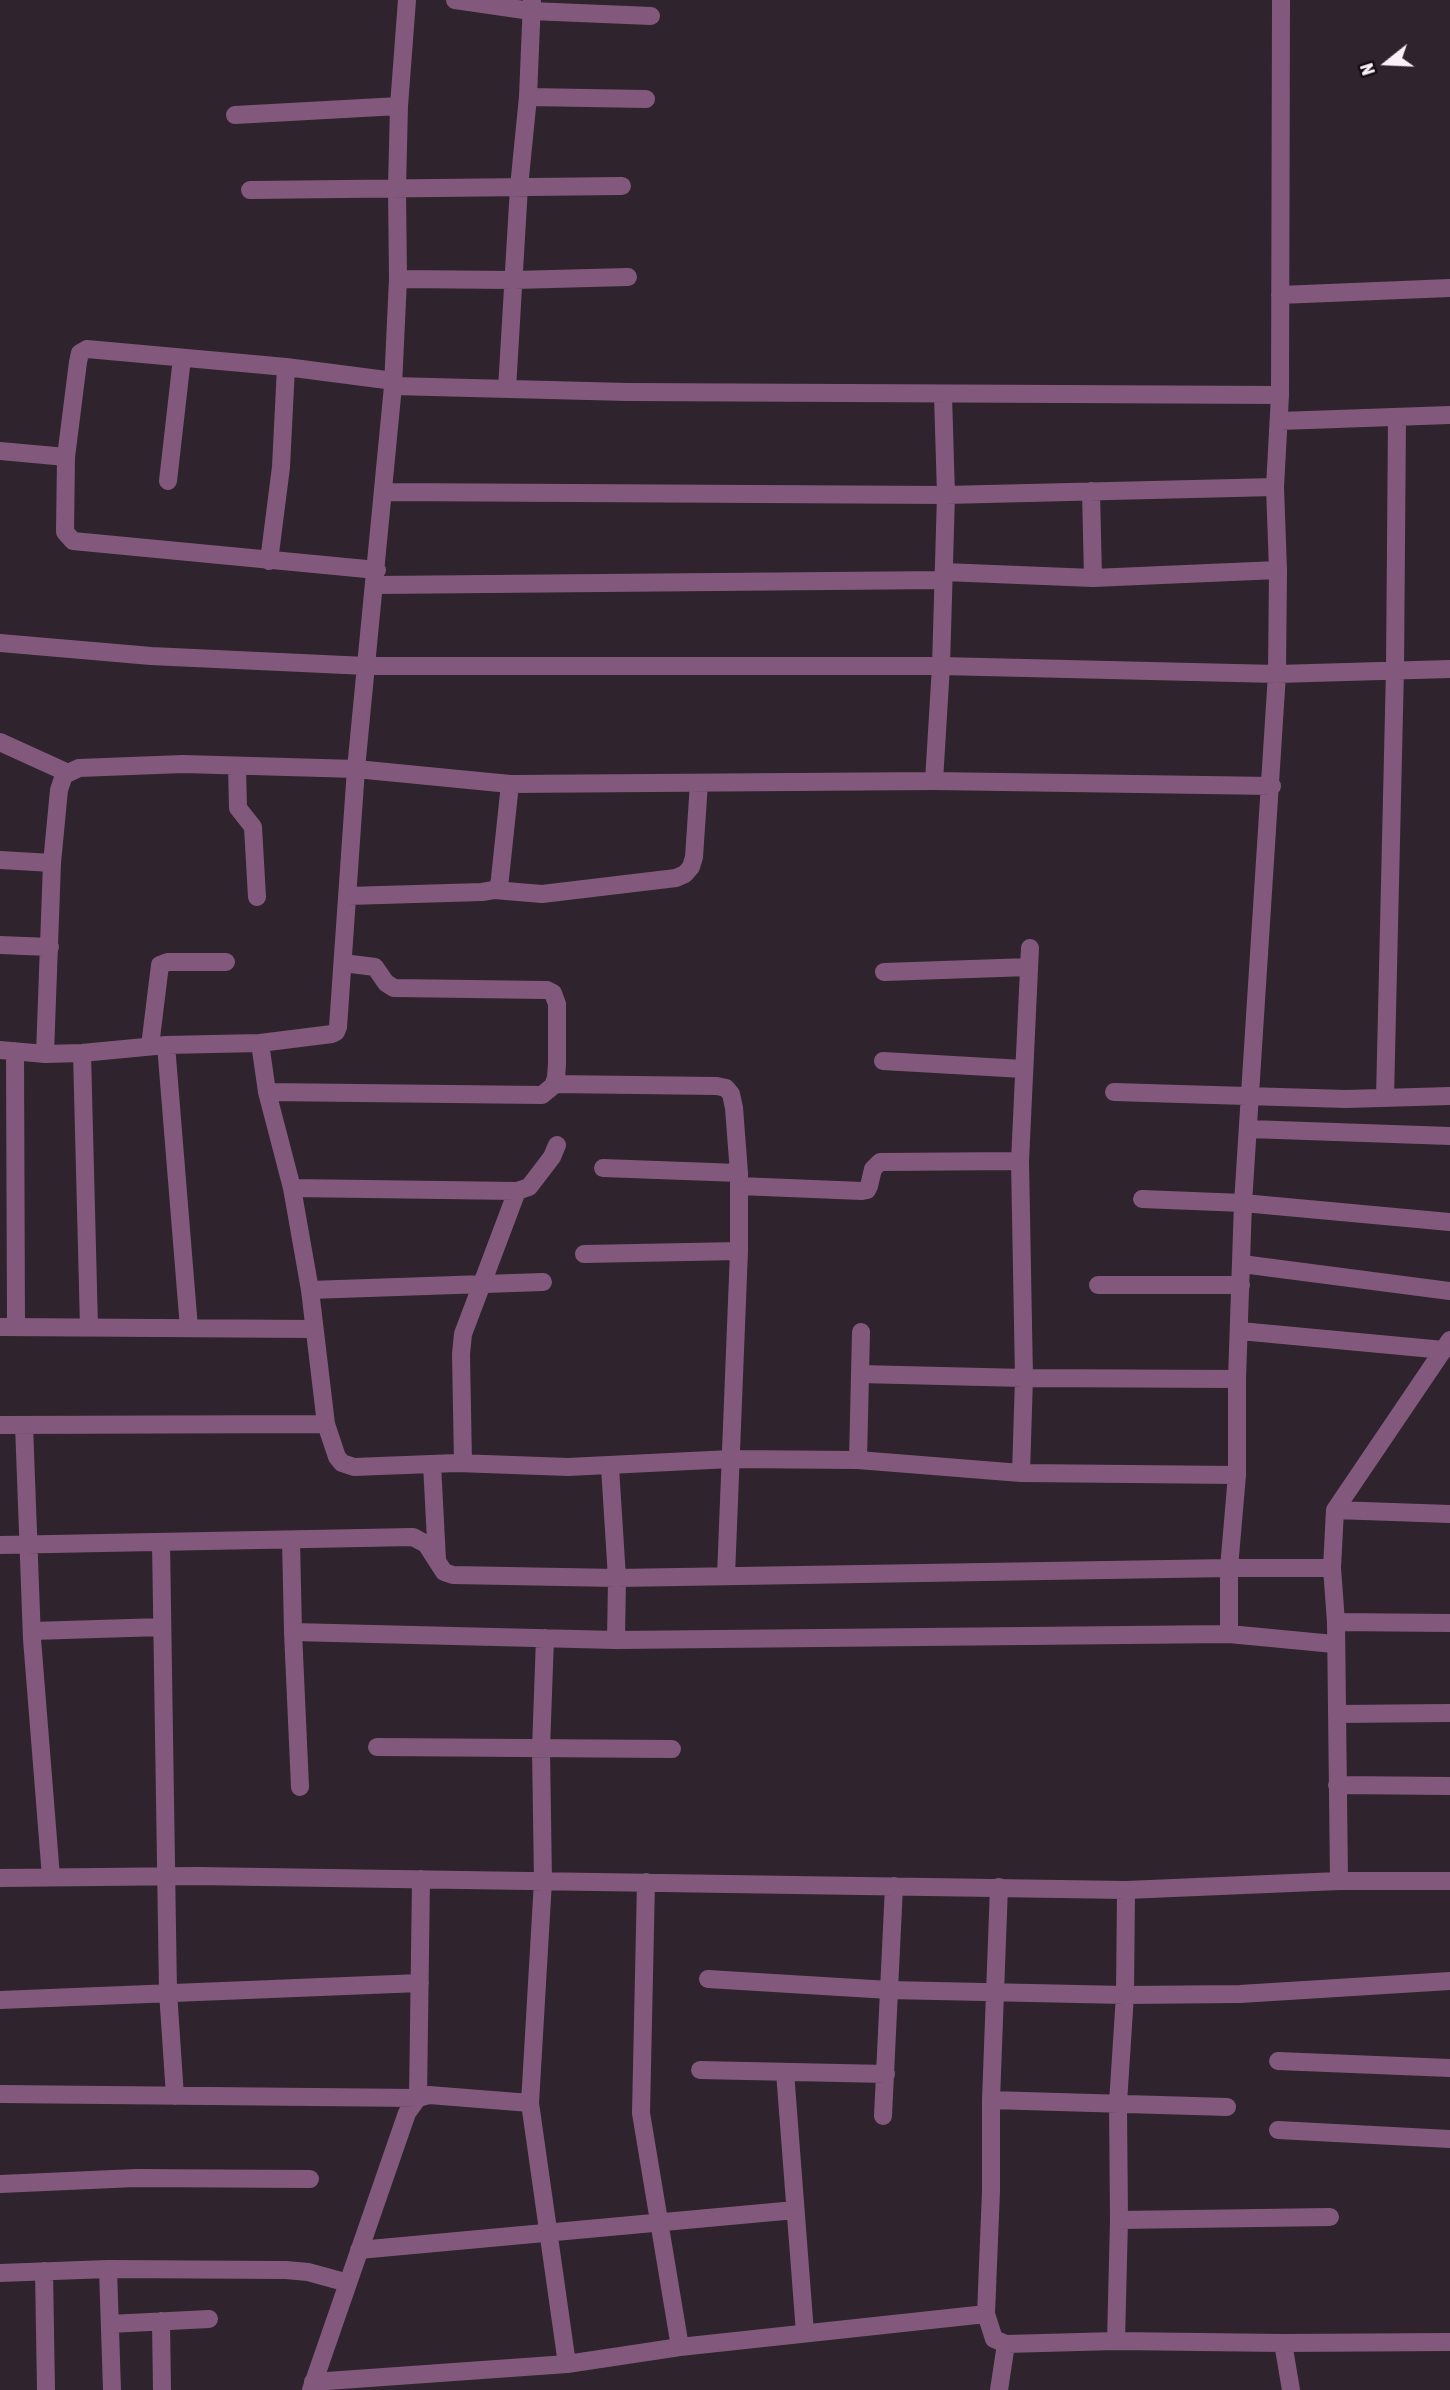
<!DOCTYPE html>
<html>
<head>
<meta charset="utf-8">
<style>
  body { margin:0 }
  #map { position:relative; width:1450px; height:2390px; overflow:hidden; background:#2f232d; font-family:"Asap Condensed",sans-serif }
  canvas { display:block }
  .north { position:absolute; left:1352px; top:28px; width:70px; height:70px; -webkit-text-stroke:5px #140e13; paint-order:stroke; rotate:252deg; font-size:19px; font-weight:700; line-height:28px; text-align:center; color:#f9f1f7 }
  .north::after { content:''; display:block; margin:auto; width:24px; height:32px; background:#f9f1f7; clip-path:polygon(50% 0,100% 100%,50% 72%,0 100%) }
</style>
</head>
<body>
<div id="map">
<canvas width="1450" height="2390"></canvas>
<div class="north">N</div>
</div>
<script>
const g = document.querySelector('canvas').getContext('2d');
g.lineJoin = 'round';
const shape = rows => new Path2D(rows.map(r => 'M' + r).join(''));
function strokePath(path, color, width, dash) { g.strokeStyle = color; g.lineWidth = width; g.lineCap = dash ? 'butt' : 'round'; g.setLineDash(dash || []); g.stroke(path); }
strokePath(shape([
  [455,0,531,11,651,16],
  [528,97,646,99],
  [235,115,399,106],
  [250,190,622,186],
  [398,279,514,280,628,277],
  [1280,295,1450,288],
  [393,386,627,392,1280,395],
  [507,389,519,187,528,97,532,0],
  [1280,421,1450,415],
  [0,451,66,457],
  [168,481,182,358],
  [1091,491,1093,578],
  [384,492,946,495,1275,487],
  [269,561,281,467,286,367],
  [377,570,73,541,65,532,66,457,78,362,80,353,87,349,286,367,394,381],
  [944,572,1093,578,1278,570],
  [375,585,943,580],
  [0,643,151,656,366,666,941,666,1277,674,1278,570,1275,487,1280,395,1281,0],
  [0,742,68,773],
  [237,766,238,808,253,827,257,897],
  [934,781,941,666,946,495,943,395],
  [0,860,52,863],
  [494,890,542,894,676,878,685,874,691,867,694,857,699,783],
  [348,896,482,892,494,890,499,885,500,878,510,784],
  [0,945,50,947],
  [884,972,1029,967],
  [260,1043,267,1092,292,1188,310,1290,326,1424,337,1457,342,1463,354,1467,457,1463,568,1467,731,1459,858,1460,1021,1473,1237,1475],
  [166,1045,189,1328],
  [150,1046,160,965,168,962,226,962],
  [0,1050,45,1054,82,1053,166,1045,260,1043,332,1034,336,1032,338,1027,356,769,393,386,398,279,397,188,399,106,407,0],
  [15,1051,16,1327],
  [82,1053,89,1327],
  [45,1054,52,863,59,790,64,775,79,768,183,764,356,769,510,784,934,781,1272,786],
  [883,1061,1023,1069],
  [554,1084,717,1086,726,1088,731,1094,734,1108,739,1173,739,1251,726,1576],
  [267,1092,542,1095,553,1086,556,1078,557,1064,557,1004,553,993,547,990,394,988,386,983,375,967,343,963],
  [1114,1092,1346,1099,1450,1096],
  [1385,1098,1395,669,1397,417],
  [1249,1129,1450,1136],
  [603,1168,739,1173],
  [739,1186,862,1191,867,1190,869,1186,873,1169,880,1162,1020,1161],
  [292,1188,517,1191,529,1187,552,1157,557,1145],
  [1142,1199,1243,1203,1450,1222],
  [584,1254,739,1251],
  [1242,1264,1450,1291],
  [1098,1285,1241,1285],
  [310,1290,543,1282],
  [0,1327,314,1329],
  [1240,1331,1444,1350],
  [860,1374,1024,1378,1237,1379],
  [0,1425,326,1424],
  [24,1425,32,1639,51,1877],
  [858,1460,861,1332],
  [463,1463,461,1354,463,1334,517,1191],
  [432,1464,437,1560],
  [610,1467,617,1578,616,1640],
  [1021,1473,1024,1378,1020,1161,1030,948],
  [1335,1510,1450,1514],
  [291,1540,293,1632,300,1787],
  [161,1542,168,1992,175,2096],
  [0,1545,413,1537,426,1544,444,1572,453,1575,617,1578,1229,1568,1332,1568],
  [1336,1622,1450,1623],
  [32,1631,162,1627],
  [293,1632,616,1640,1229,1634,1229,1568,1237,1475,1237,1379,1243,1203,1277,674,1450,669],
  [1229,1634,1334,1644],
  [545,1638,541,1749,543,1881,530,2103,567,2364],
  [1337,1714,1450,1713],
  [377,1747,672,1749],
  [1337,1785,1450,1786],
  [0,1878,197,1876,1126,1890,1339,1881,1336,1622,1332,1568,1335,1510,1450,1340],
  [1339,1881,1450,1881],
  [646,1882,641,2113,680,2347],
  [999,1887,991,2100,991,2191,986,2314,994,2339,1006,2344,1116,2341,1283,2343,1450,2342],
  [708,1979,889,1990,1125,1995,1240,1994,1450,1981],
  [0,2000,420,1983],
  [1278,2061,1450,2068],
  [700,2070,886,2074],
  [785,2072,805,2333],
  [0,2094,418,2098,421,1879],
  [991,2100,1227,2107],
  [883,2116,894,1886],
  [1278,2130,1450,2139],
  [0,2184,136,2178,310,2179],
  [1119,2220,1330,2217],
  [359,2250,795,2210],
  [108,2269,112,2390],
  [44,2271,46,2390],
  [0,2273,108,2269,286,2270,308,2272,348,2283],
  [161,2321,162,2390],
  [110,2324,209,2319],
  [1116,2341,1119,2220,1118,2103,1125,1995,1126,1890],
  [1283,2343,1291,2390],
  [313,2382,567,2364,680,2347,986,2314],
  [311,2390,407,2113,418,2098,429,2095,530,2103],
  [999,2390,1006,2344]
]), '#82597c', 18);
</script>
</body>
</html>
